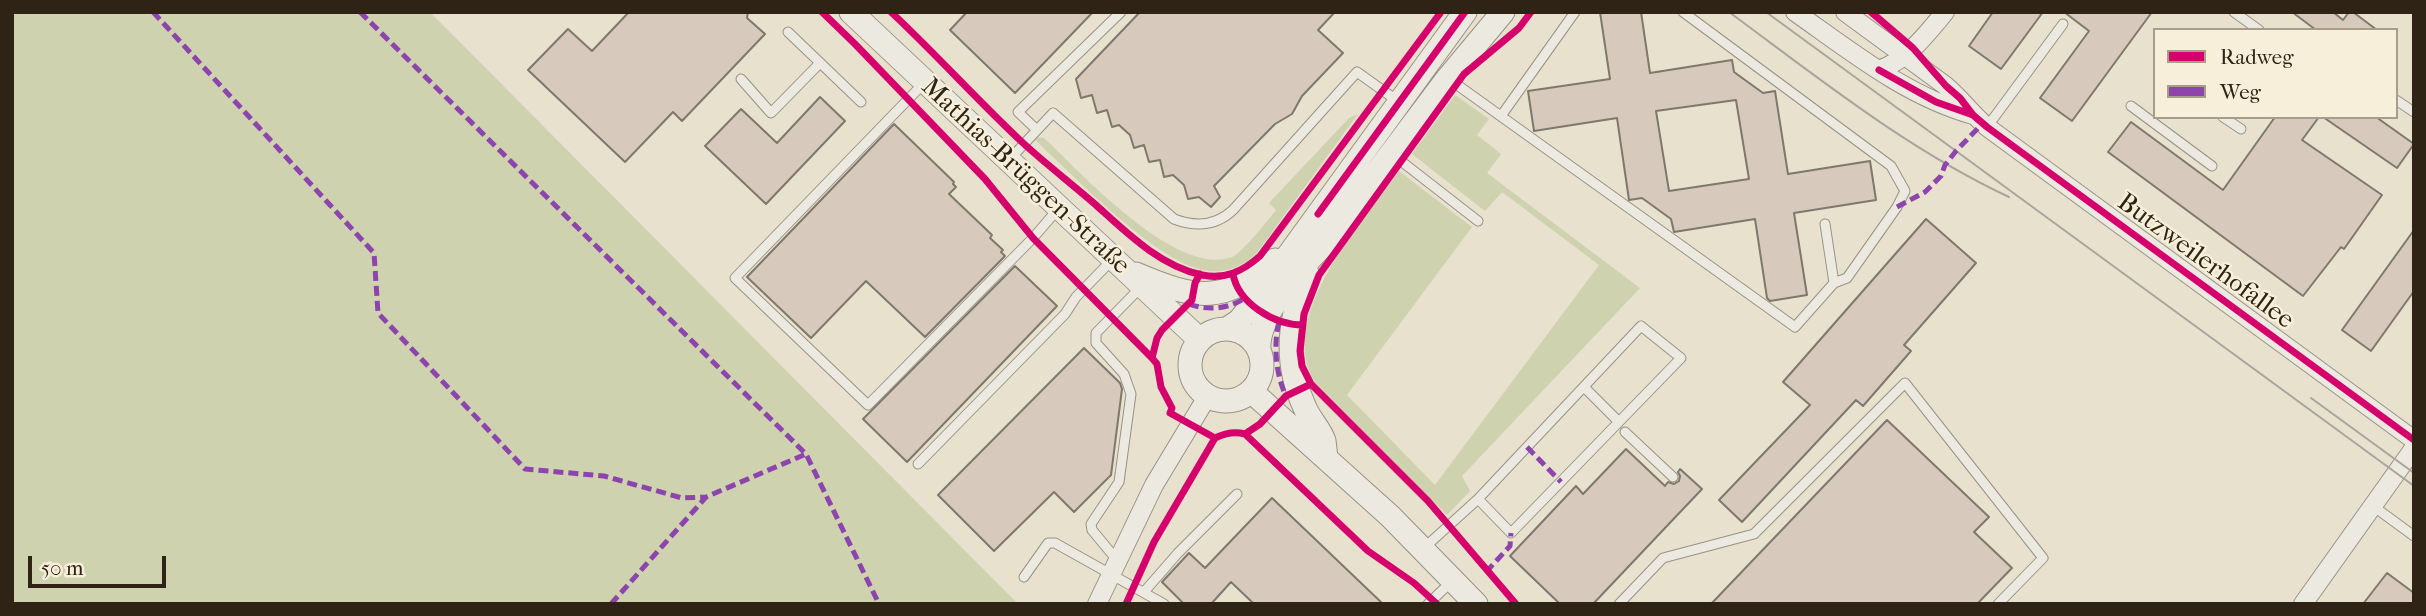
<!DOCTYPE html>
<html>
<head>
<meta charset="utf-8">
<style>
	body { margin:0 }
	#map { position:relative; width:2426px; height:616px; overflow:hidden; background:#e8e1ce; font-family:"IM FELL French Canon",serif }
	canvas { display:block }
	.frame { position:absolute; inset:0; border:14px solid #2f2315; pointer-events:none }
	.legend { position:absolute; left:2153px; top:28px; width:245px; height:91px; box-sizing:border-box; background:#f7efd9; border:2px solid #a79d8b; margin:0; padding:9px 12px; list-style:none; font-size:21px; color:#2f2315 }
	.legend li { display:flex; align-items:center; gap:14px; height:35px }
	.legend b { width:35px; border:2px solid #a79d8b }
	.scale { position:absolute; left:28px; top:556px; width:138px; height:32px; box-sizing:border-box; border:4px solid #2f2315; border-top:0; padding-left:9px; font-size:21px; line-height:24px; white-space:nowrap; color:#2f2315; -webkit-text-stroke:5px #f7efd9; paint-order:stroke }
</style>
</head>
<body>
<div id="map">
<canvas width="2426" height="616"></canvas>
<div class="frame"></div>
<ul class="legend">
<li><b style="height:9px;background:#d6006c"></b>Radweg</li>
<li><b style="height:9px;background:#8e44ad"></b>Weg</li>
</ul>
<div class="scale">50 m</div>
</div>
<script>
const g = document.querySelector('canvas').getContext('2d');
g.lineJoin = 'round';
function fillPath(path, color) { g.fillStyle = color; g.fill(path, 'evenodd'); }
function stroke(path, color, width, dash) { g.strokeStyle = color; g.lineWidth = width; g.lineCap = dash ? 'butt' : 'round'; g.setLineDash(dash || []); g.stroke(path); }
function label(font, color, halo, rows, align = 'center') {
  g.font = font + ' "IM FELL French Canon",serif'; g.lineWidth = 5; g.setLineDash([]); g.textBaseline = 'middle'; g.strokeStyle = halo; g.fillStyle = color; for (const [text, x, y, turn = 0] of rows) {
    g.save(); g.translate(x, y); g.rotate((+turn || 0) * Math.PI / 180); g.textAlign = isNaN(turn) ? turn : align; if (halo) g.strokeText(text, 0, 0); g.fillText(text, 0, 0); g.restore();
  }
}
const green = new Path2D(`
	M12,12H430L1018,604H12Z
	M1455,95L1489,119L1477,135L1501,154L1487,173L1640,288L1462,476L1470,491L1447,515L1315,382C1275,317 1363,221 1399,171L1472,227L1347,395L1435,485L1599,265L1502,192L1485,211L1412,154Z
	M1358,114L1256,254C1239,269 1219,276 1196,268C1147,253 1072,174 1032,137L1044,138C1081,173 1177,278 1232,257C1242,253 1268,220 1276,210L1269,203L1349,118Z`);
const building = new Path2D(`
	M629,12H748L747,18L765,34L682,121L673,112L625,162L528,70L568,29L592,51Z
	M967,12H1093L1015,93L950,30Z
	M1140,12H1335L1318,30L1343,53L1302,96L1292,114L1275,124L1214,186L1220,197L1211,207L1199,197L1188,199L1184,185L1173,175L1164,177L1160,160L1149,162L1144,145L1134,148L1130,135L1119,125L1112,127L1107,110L1097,113L1092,95L1081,98L1076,79Z
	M1600,12H1641L1650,73L1732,60L1734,72L1763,93L1775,91L1788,174L1870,161L1876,200L1794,213L1807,295L1770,301L1767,298L1755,219L1674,232L1671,219L1642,198L1629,200L1617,118L1534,131L1528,91L1610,79ZM1736,100L1749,179L1669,191L1656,111Z
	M1993,12H2043L2001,69L1969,46Z
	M2064,12H2152L2072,121L2040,98L2089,31Z
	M2292,12H2333L2343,20L2349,12H2353L2377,30H2316Z
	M820,97L845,121L766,204L705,146L741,109L777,143Z
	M2275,117H2319L2302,140L2382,195L2344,249L2341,247L2303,296L2108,152L2131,122L2223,190Z
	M2323,117H2376L2414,144L2397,168Z
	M894,124L954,182L953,184L956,187L949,194L992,235L990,238L1003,250L1001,252L1005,256L925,337L866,281L811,338L747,277Z
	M1926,219L1976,263L1904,345L1911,351L1863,406L1856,400L1742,522L1719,500L1810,405L1783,382Z
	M2414,230V291L2371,351L2342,330Z
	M1015,266L1057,306L907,462L863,419Z
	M1084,348L1120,383L1122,389L1111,475L1074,512L1054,492L994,551L938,495Z
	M1887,420L1989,517L1974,532L2012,568L1977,604H1711Z
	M1626,449L1665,486L1668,482L1674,484L1679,481L1680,476L1678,472L1680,469L1702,489L1593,604H1560L1510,556L1576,486L1583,494Z
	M1272,498L1383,604H1254L1231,582L1211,604H1184L1162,582L1189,553L1205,568Z
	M2387,573L2414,593V604H2363Z`);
const service = new Path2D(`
	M1683,12L1891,166L1905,191L1897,207L1847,278L1834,283
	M2234,12L2259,30
	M788,32L861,102
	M741,79L771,113L820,63
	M1449,79L1795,327L1834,283L1825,224
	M924,83L735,278L868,405L1033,238L1058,209
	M2396,100L2414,112
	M2131,106L2212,166
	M1501,116L1575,12
	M2223,117L2241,129
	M1987,127L2063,24
	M1037,130L1018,112L1121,12
	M1392,154L1478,221
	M1009,160L1053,113L1174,219C1195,227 1216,226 1233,210L1357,72L1399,102
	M1584,387L1619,422
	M1625,432L1673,477
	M918,464L1065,314L1076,297L1112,260
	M2373,506L2414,536
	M1424,548L1478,499L1641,326L1681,358L1511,533L1478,499
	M1117,560L1092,530L1091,524L1119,482L1131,394L1124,374L1096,343V333L1142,286
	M1024,577L1048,543H1055L1164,604
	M1144,592L1178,553L1237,494
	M1428,604L1451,582
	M1619,604L1663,558L1754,534L1905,383L2043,558L1998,604`);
const minor = new Path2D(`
	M1795,12C1852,52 1906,96 1973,115
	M1845,12L1946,86C1961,99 1972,114 1987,127L2414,440
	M1879,70C1907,60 1926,35 1945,12
	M1097,604L1154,485L1207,397
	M2303,604L2414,448`);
const tertiary = new Path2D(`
	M851,12L1200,340
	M1136,274C1197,300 1223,304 1275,260
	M1308,275C1288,319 1284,363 1305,408C1310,420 1320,429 1324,441C1325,447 1325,452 1326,457
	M1190 365a36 36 0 1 1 72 0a36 36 0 1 1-72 0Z
	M1227,329L1239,321L1253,304L1465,12
	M1259,351C1256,316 1298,271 1321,247L1448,78L1503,12
	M1251,391L1390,516L1476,604`);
const tram = new Path2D(`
	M1729,12C1820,79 1907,149 2009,197
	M1766,12L2414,486
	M2311,398L2414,473`);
const quiet = new Path2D(`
	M153,12L374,253L378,313L525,469L604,476L682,498L706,497
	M360,12L806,454L879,604
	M1897,207L1925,192L1941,176L1945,165L1956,151L1983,123
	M1189,304C1207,311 1229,309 1245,298
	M1279,322C1273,345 1276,375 1286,396
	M1527,447L1561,482
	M1486,572L1510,546L1511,533
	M611,604L706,497L806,454`);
const cycleway = new Path2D(`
	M822,12L855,44L985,179L1033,238L1152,358
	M891,12C936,54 978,101 1023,143C1047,165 1072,184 1096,205C1127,233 1160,266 1202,275C1225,280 1243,271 1260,256L1441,12
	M1871,12L1913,48L1946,86L1960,98L1973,115L1987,127L2414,440
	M1879,70L1936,102L1973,115
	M1318,214L1465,12
	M1200,274L1195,283L1192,300L1162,330L1157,338L1152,358L1157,364L1161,387L1172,408L1170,413L1215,438C1225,433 1234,431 1245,434L1260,424L1286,396L1311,384
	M1233,274C1238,303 1274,325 1303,325
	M1245,434L1368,551L1414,583L1437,604
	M1126,604L1154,542L1215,438
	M1516,604L1428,501L1311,384L1302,366L1300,351L1304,314L1319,275L1464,74L1519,28L1531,12`);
const streetNames = [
	["Mathias-Brüggen-Straße",1025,177,43],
	["Butzweilerhofallee",2205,262,36]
];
fillPath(green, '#ced2af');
fillPath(building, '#d8c9bd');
stroke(building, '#7e786d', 2);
stroke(service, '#989286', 11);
stroke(minor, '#989286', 20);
stroke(tertiary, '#989286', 25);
stroke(service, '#ece9e0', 9);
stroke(minor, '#ece9e0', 18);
stroke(tertiary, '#ece9e0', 23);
stroke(tram, '#a9a59d', 2);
stroke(quiet, '#8e44ad', 5, [10, 5]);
stroke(cycleway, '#d6006c', 7);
label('26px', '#2f2315', '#f7efd9', streetNames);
</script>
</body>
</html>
